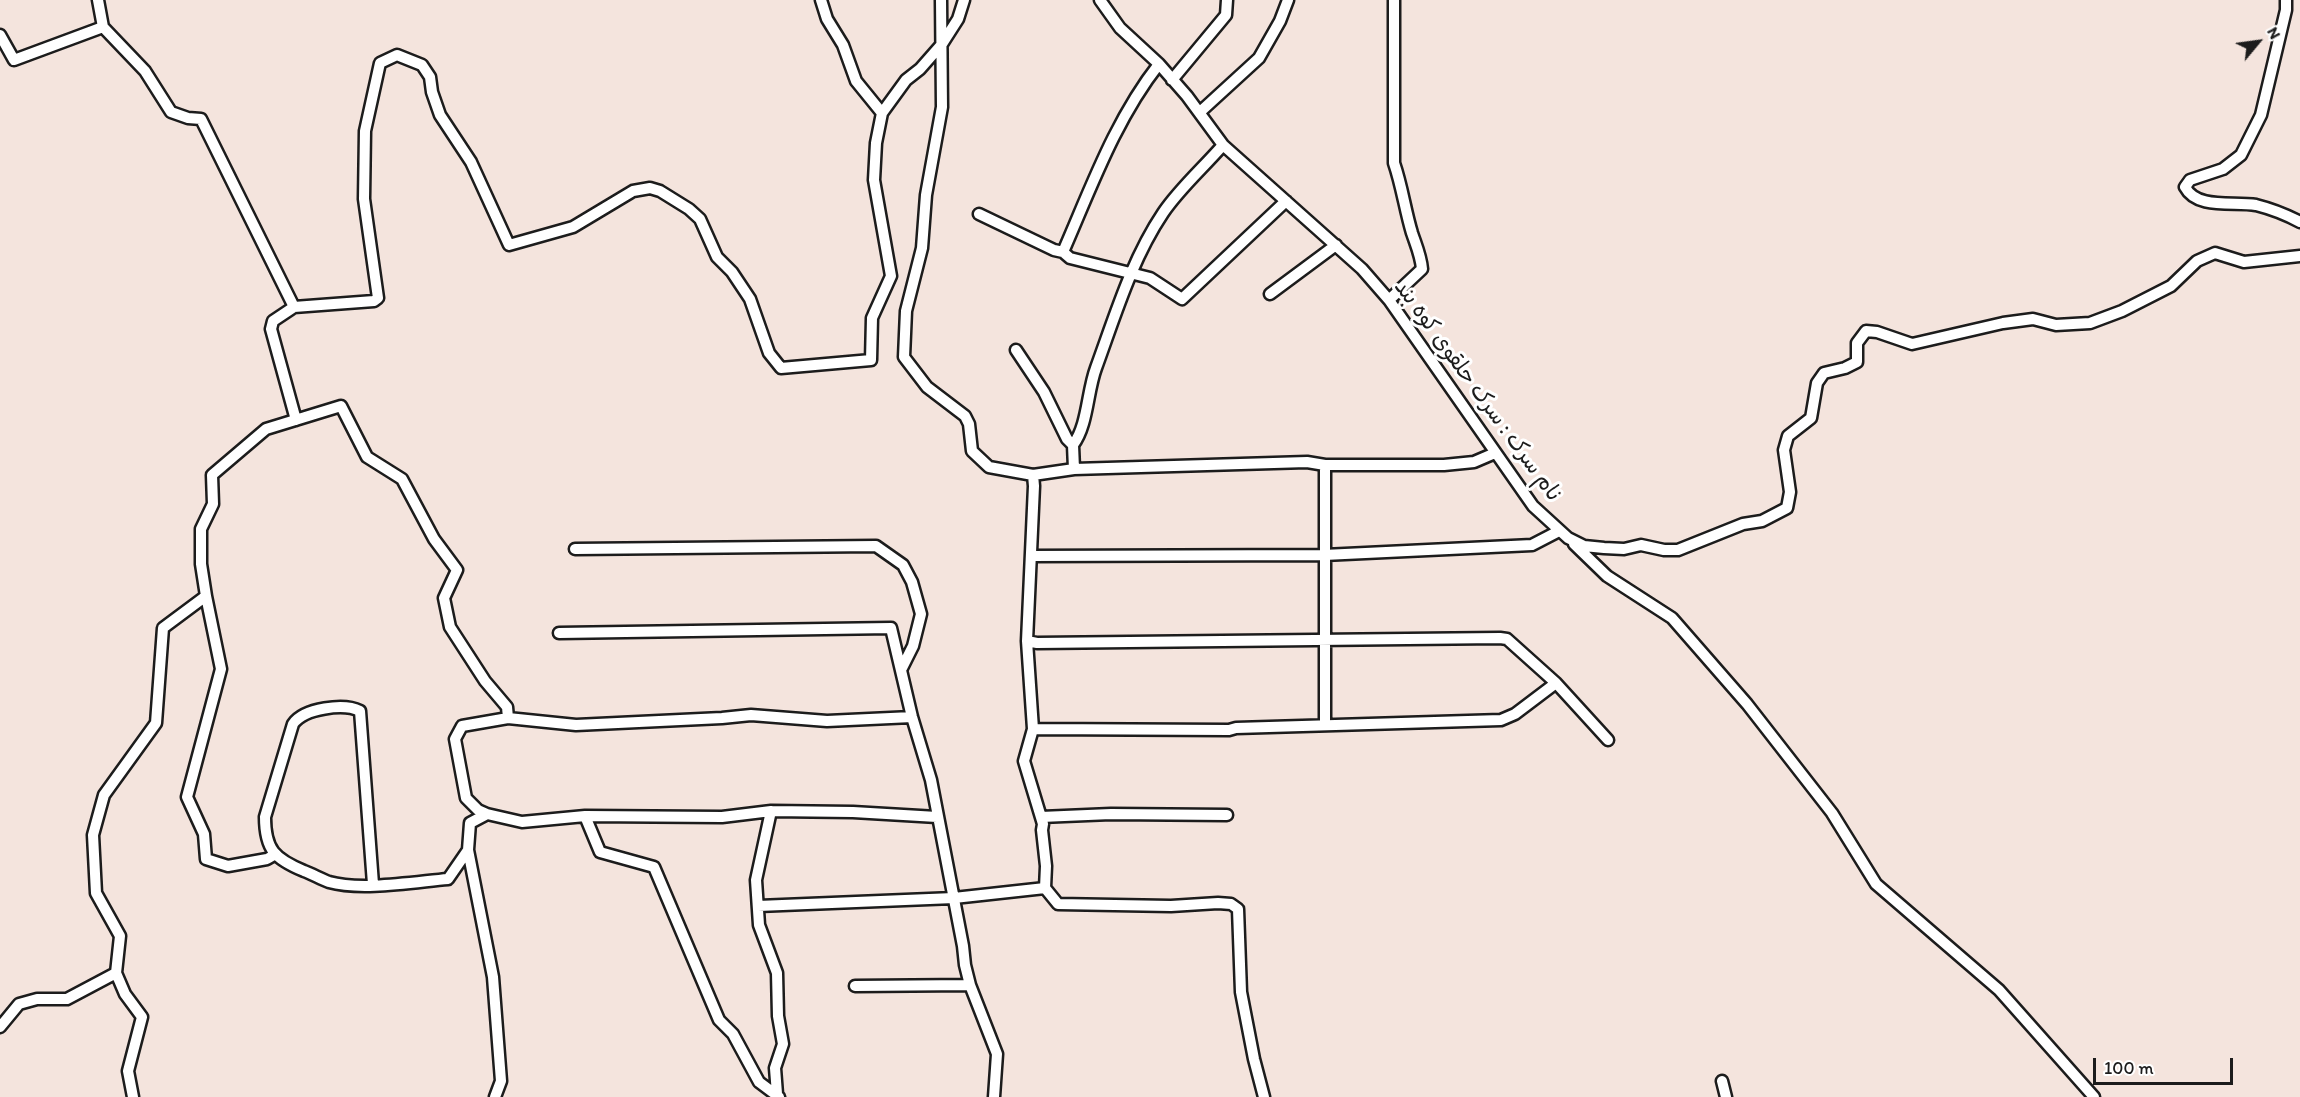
<!DOCTYPE html>
<html>
<head>
<meta charset="utf-8">
<style>
	body { margin:0 }
	#map { position:relative; width:2300px; height:1097px; overflow:hidden; background:#f4e4dd; font-family:Itim,sans-serif }
	canvas { display:block }
	.north { position:absolute; left:2228px; top:12px; width:60px; height:60px; -webkit-text-stroke:4px #fff; paint-order:stroke; rotate:61deg; font-size:16px; font-weight:700; line-height:24px; text-align:center; color:#1c1c1c }
	.north::after { content:''; display:block; margin:auto; width:21px; height:27px; background:#1c1c1c; clip-path:polygon(50% 0,100% 100%,50% 72%,0 100%) }
	.scale { position:absolute; left:2093px; top:1058px; width:140px; height:27px; box-sizing:border-box; border:3px solid #1c1c1c; border-top:0; padding-left:8px; font-size:18px; line-height:21px; white-space:nowrap; color:#1c1c1c; -webkit-text-stroke:4px #fff; paint-order:stroke }
</style>
</head>
<body>
<div id="map">
<canvas width="2300" height="1097"></canvas>
<div class="north">N</div>
<div class="scale">100 m</div>
</div>
<script>
const g = document.querySelector('canvas').getContext('2d');
g.lineJoin = 'round';
function stroke(path, color, width, dash) { g.strokeStyle = color; g.lineWidth = width; g.lineCap = dash ? 'butt' : 'round'; g.setLineDash(dash || []); g.stroke(path); }
function label(font, color, halo, rows, align = 'center') {
  g.font = font + ' Itim,"Playpen Sans Arabic",sans-serif'; g.lineWidth = 6; g.setLineDash([]); g.textBaseline = 'middle'; g.strokeStyle = halo; g.fillStyle = color; for (const [text, x, y, turn = 0] of rows) {
    g.save(); g.translate(x, y); g.rotate((+turn || 0) * Math.PI / 180); g.textAlign = isNaN(turn) ? turn : align; if (halo) g.strokeText(text, 0, 0); g.fillText(text, 0, 0); g.restore();
  }
}
const minor = new Path2D(`
	M821,0L827,19L843,45L856,81L882,113
	M941,0L942,107L926,195L922,248L906,311L904,357L927,387L965,416L969,424L972,451L989,467L1033,475L1074,469L1307,462L1325,465H1444L1474,462L1495,453
	M1100,0L1120,28L1159,64L1187,96L1223,145L1362,269L1389,300L1533,506L1568,538L1584,546L1604,548L1624,549L1641,545L1664,550H1678L1743,524L1762,521L1787,508L1790,492L1784,450L1788,436L1811,418L1817,383L1824,373L1845,368L1857,362V343L1866,331L1877,332L1912,344L2003,323L2033,319L2056,325L2090,323L2122,311L2171,286L2197,261L2215,253L2244,262L2300,256
	M2286,0V10L2261,115L2241,155L2223,169L2190,180L2185,187C2197,210 2234,201 2256,205C2272,209 2285,214 2300,222
	M103,27L145,71L171,112L188,118L201,119L294,307
	M0,35L14,60L103,27L98,0
	M1172,80L1226,15L1227,0
	M1200,112L1259,58L1280,21L1288,0
	M979,214L1054,250L1063,252L1070,258L1150,278L1182,299L1286,201
	M1063,252C1091,188 1115,120 1159,64
	M1270,294L1336,245
	M1389,300L1422,269C1421,256 1416,245 1412,233C1405,210 1402,186 1394,163V0
	M1016,350L1044,392L1067,439L1073,445L1074,469
	M296,420L271,329L273,321L294,307L374,301L378,298L364,199L365,131L380,63L397,55L422,65L430,77L432,92L440,115L471,162L509,245L573,227L633,191L650,188L660,191L689,209L700,219L717,257L732,272L750,299L769,353L781,368L871,360L872,318L891,276L874,180L876,143L882,113L906,80L920,69L942,44L958,19L964,0
	M1073,445C1088,425 1087,392 1096,368C1115,316 1132,259 1163,213C1179,189 1204,167 1223,145
	M1033,475L1034,486L1027,641L1033,729L1024,761L1043,824L1042,830L1046,866L1045,888L1058,904L1171,906L1218,903L1231,904L1238,909L1241,992L1254,1059L1264,1097
	M1574,544L1607,576L1672,618L1747,704L1832,813L1876,884L1999,990L2094,1097
	M575,549L876,546L903,565L912,582L921,614L913,646L902,668
	M1031,556L1324,555L1532,545L1559,531
	M206,596L221,669L187,797L204,834L206,859L228,866L267,859L274,855
	M559,633L891,628L912,717L931,780L963,946L965,965L970,985L997,1054L994,1097
	M1027,641L1037,643L1500,638L1507,639L1556,683L1608,740
	M912,717L827,721L751,715L722,718L576,725L508,718L462,726L455,739L466,798L478,810L487,814L522,822L585,816L722,817L771,811L853,812L937,817
	M1325,724V465
	M1033,729L1229,730L1236,728L1501,720L1515,714L1556,683
	M771,811L756,880L759,925L777,973L778,1016L783,1044L775,1068L777,1094
	M487,814L470,823L468,850L493,977L501,1081L495,1097
	M585,816L600,852L654,867L719,1020L733,1034L759,1082L779,1097
	M1041,817L1111,814L1227,815
	M373,884L360,711C344,703 304,708 293,724L265,817C265,850 275,859 304,871C312,874 321,879 329,882C361,891 414,882 448,879L468,850
	M758,906L954,898L1045,888
	M855,986L970,985
	M0,1027L19,1004L37,999H67L116,973
	M1722,1081L1726,1097
	M133,1097L128,1071L142,1017L125,994L116,973L120,936L96,893L93,835L104,795L156,723L163,628L206,596L201,564V529L213,504L212,475L266,429L341,406L367,457L402,479L434,539L457,570L444,598L450,627L485,681L507,707L508,718`);
const streetNames = [
	["نام سرک : سرک حلقوی کوه بند",1477,391,54]
];
stroke(minor, '#1c1c1c', 15);
stroke(minor, '#fff', 10);
label('22px', '#1c1c1c', '#fff', streetNames);
</script>
</body>
</html>
